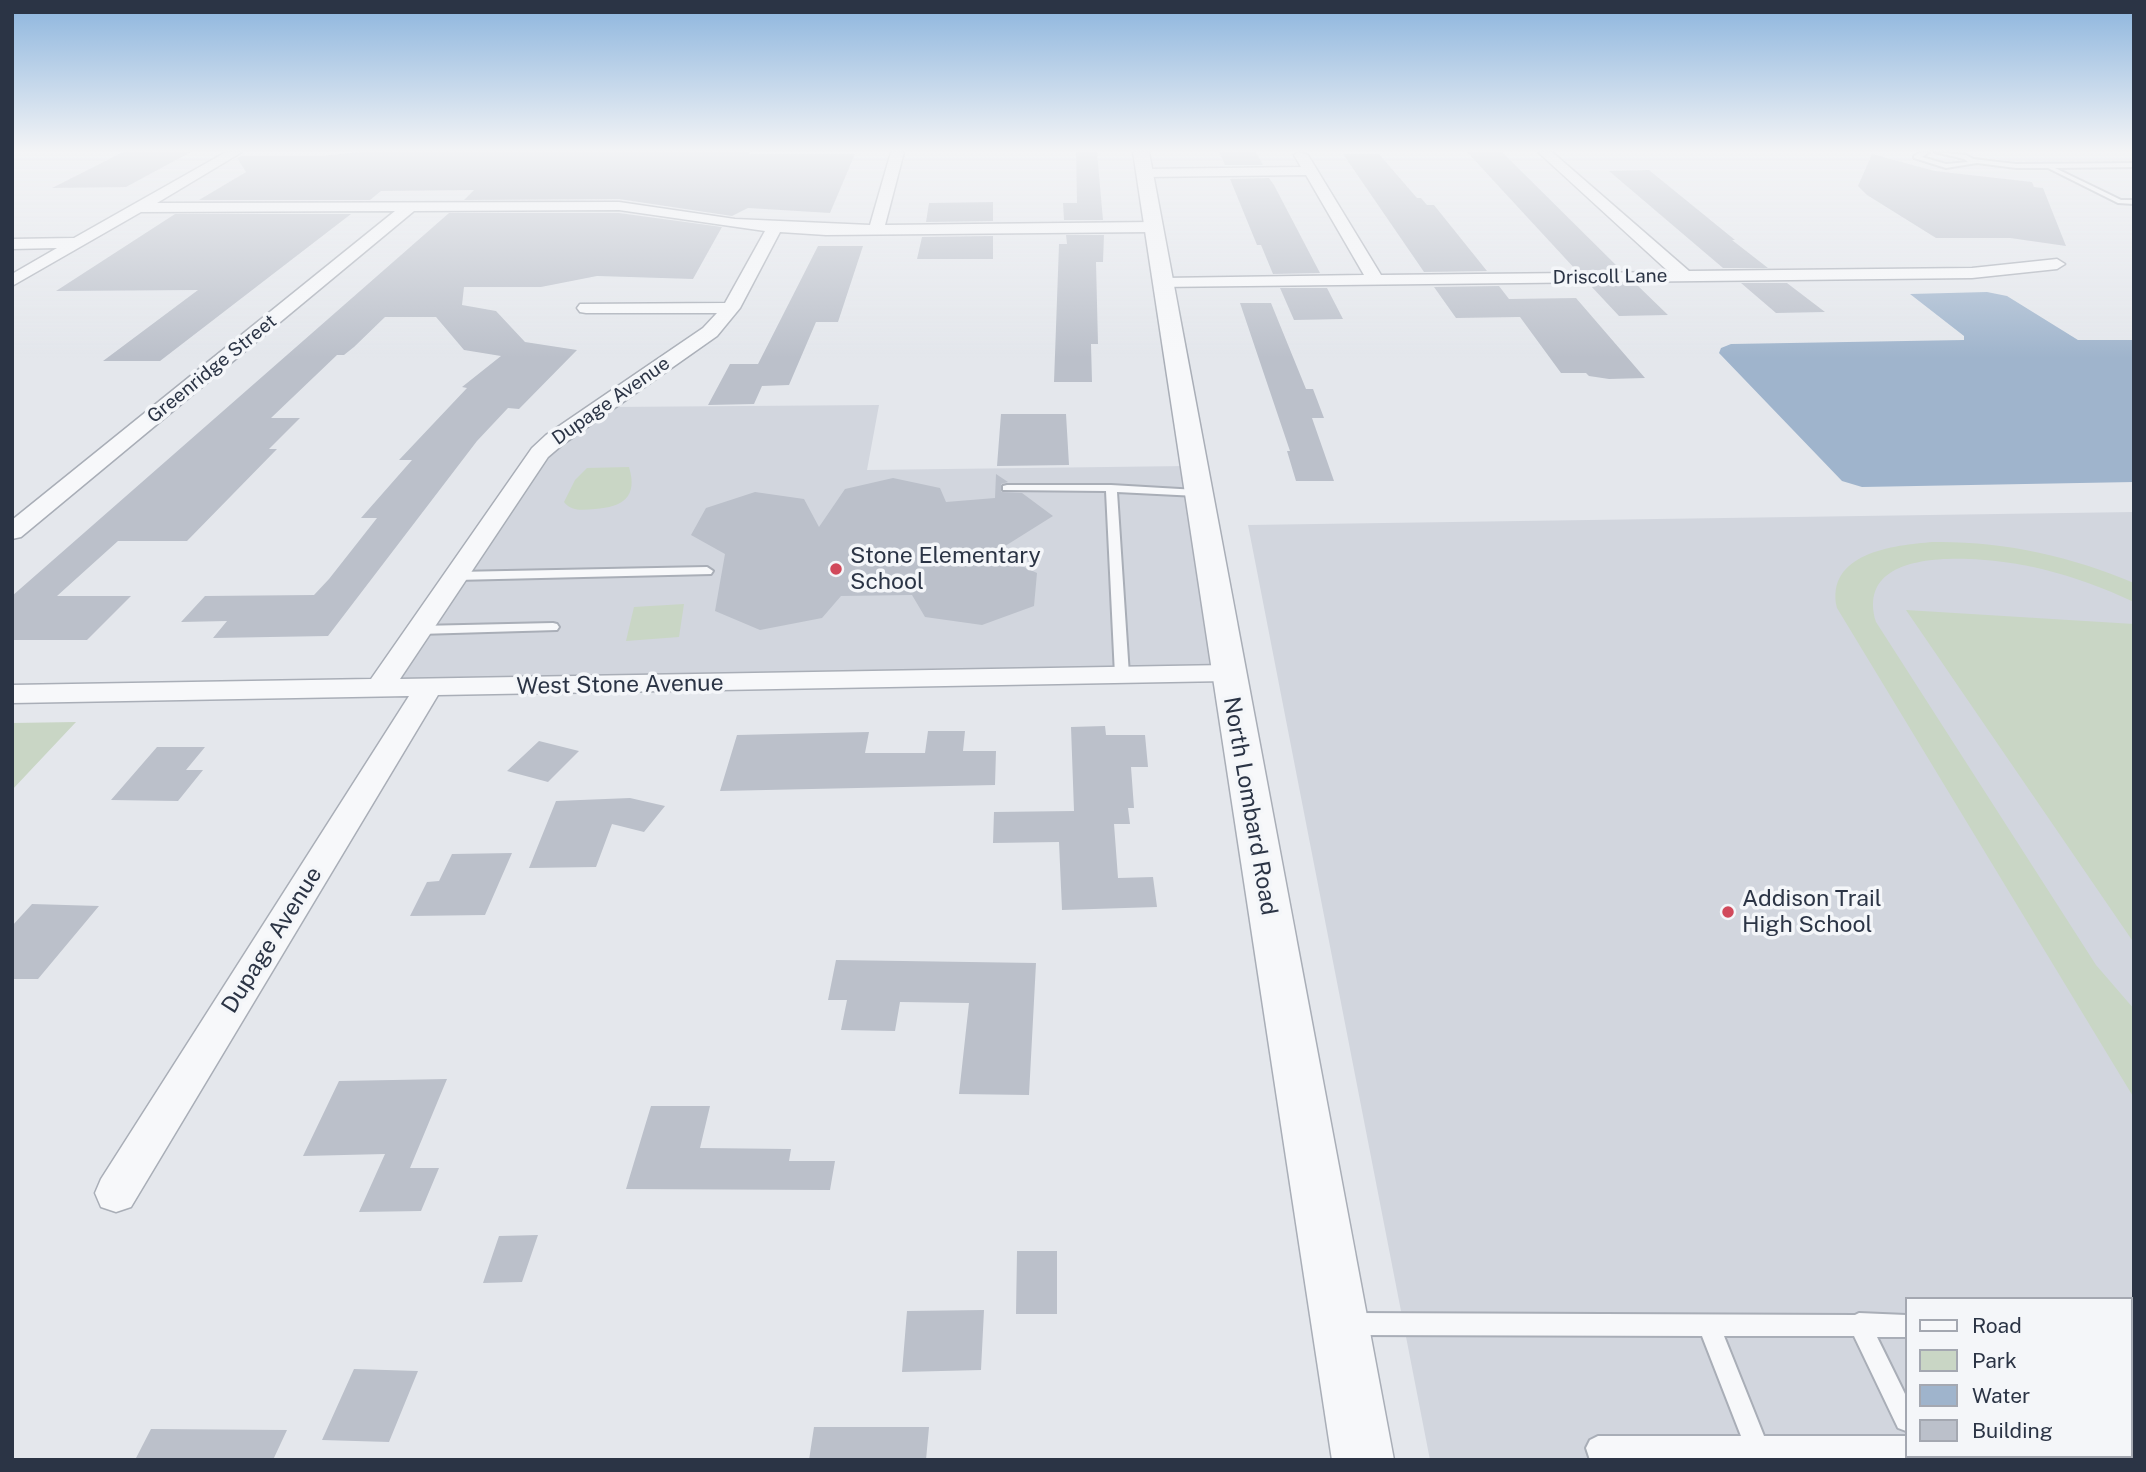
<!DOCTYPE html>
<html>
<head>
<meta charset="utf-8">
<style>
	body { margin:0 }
	#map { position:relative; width:2146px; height:1472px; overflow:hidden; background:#e4e7ec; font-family:"Public Sans",sans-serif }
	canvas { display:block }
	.frame { position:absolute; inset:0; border:14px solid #2b3445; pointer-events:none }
	.legend { position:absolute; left:1905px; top:1297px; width:228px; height:161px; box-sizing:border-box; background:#f4f6f9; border:2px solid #a4a8b1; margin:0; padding:9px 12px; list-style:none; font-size:21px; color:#2b3445 }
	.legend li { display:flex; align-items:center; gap:14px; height:35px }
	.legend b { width:35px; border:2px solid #a4a8b1 }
</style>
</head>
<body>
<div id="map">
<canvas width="2146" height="1472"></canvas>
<div class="frame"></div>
<ul class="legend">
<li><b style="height:9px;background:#f7f8fa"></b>Road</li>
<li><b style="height:19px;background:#c9d6c5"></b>Park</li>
<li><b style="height:19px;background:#9fb4cc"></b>Water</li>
<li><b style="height:19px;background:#bbc0ca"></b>Building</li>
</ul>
</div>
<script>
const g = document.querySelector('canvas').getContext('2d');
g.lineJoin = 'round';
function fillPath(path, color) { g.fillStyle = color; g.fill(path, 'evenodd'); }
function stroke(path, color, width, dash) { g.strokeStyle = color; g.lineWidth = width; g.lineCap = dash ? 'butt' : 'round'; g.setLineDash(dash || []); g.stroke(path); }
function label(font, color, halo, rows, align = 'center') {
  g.font = font + ' "Public Sans",sans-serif'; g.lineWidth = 7; g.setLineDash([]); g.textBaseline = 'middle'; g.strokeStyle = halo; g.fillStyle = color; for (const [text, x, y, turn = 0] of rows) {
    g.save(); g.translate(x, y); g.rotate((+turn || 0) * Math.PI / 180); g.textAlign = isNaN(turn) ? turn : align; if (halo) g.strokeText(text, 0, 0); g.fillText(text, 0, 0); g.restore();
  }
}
const built = new Path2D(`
	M879,405L867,470L1187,466L1219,668L389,686L549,451L610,407Z
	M2134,512V1460H1430L1248,525ZM1906,1299H2130V1456H1906Z`);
const green = new Path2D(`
	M629,467C638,497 623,507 595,509C583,510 572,512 564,502L575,480L587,468Z
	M1933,542C2003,541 2070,556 2134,583V602C2104,588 2074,577 2042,569C1998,558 1851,538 1876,622L2096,965L2134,1009V1098L1837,608C1825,553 1894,545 1933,542Z
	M684,604L679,637L626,641L634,607Z
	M1906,610L2134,624V943Z
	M76,722L12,790V723Z`);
const water = new Path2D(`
	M1987,292L2007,296L2078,340H2134V482L1862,487L1842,481L1719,353L1721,348L1731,344L1964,340V336L1910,294Z`);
const building = new Path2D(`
	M123,152H191L126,187L52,188Z
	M361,152H750L749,154H855L830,213L748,208L732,216L619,199L464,200L474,190L381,191L370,200H199L246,172L237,158L241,156H322Z
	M1076,152H1097L1103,220H1064L1063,203H1077Z
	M1219,152H1256L1263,165H1225Z
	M1467,152H1502L1621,270H1576Z
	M1343,154H1379L1417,198H1421L1427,205H1434L1487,271L1424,272Z
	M1872,154L1935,171L2032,182L2034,187L2043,188L2066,246L2010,238H1936L1867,195L1858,186Z
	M1649,170L1735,240H1732L1768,268H1723L1609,171Z
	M1269,178L1274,185L1320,273L1273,274L1261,245H1257L1230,179Z
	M993,202V221L926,222L929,203Z
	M449,213H619L722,227L693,279L597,276L541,287H464L462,305L496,311L525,342L577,350L519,409L508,408L477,441L328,636L213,638L227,621L181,622L205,596L314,595L329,579L377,518H361L412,460H399L467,388L462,387L501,356L464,350L436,317H385L354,347L344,355H337L271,418H300L269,449H277L187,541H118L57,596H131L87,640H12V596Z
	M175,214H351L160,361H103L198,290L56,291Z
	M1066,235H1104L1103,262H1096L1098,344H1091L1092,382H1054L1059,244H1067Z
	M993,236V259H917L922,237Z
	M818,246H863L838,322H816L789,385L762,386L754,404L708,405L730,364H758Z
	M1741,283H1787L1825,312L1776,313Z
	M1636,284L1668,315L1619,316L1590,285Z
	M1499,286L1509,299L1576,298L1645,378L1609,379L1589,376L1586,373H1561L1520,317L1456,318L1434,287Z
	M1280,288H1327L1343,319L1294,320Z
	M1240,303H1271L1306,389H1313L1324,418H1312L1334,481H1296L1287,451H1290Z
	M1001,414H1066L1069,465L997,466Z
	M996,474L1008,482L1001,484V492L1022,493L1053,516L994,553L1037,573L1034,606L982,625L925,617L912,595L841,596L822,618L760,630L715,611L725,554L691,535L706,508L755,492L804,499L819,527L845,489L893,478L940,488L946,502L995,498Z
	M1105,726L1106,735H1145L1148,767H1131L1134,808H1128L1130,824H1114L1118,878L1153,877L1157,907L1062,910L1059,842L993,843L994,812L1074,811L1071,727Z
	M928,731H965L963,751H996L995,785L720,791L737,735L869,732L865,753H925Z
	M539,741L579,751L548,782L507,771Z
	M157,747H205L186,770H203L178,801L111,800Z
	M630,798L665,806L644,832L612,824L596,867L529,868L556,801Z
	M512,853L485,915L410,916L427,882L439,881L452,854Z
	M32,904L99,906L38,979H12V926Z
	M836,960L1036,963L1029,1095L959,1094L969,1003L900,1002L895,1031L841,1030L847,1000H828Z
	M447,1079L410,1168H439L421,1211L359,1212L385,1154L303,1156L339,1081Z
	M651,1106H710L700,1148L791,1149L789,1161H835L830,1190L626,1189Z
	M538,1235L522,1282L483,1283L499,1236Z
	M1017,1251H1057V1314H1016Z
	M984,1310L981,1370L902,1372L907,1311Z
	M354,1369L418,1371L389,1442L322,1440Z
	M814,1427H929L926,1460H809Z
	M151,1429L287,1430L273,1460H135Z`);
const service = new Path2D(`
	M1922,152H1929L1922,157L1946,164L1968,162L1964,159L1935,152L1966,155L1973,159L2016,164L2134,163V167L2055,168L2121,200H2134V204L2118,203L2048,168H2016L1977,163L1946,168L1914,158V156Z
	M1007,485H1111L1197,490L1202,493L1197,496L1117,492L1129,675L1127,678H1117L1115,675L1106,491L1003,490V486Z
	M707,567L713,571L711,574L456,580L450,576L456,572Z
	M553,623L557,624L559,627L557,630L419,634L413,630L419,626Z
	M1351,1313L1855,1315L1859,1313L1906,1315V1337H1877L1906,1396V1431L1898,1428L1854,1336H1724L1764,1436H1906V1456H1936L1938,1460H1914L1913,1457L1906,1460H1590L1586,1448L1590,1440L1598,1436H1741L1702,1336L1351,1335L1343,1331L1340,1324L1343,1317Z
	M2068,1456H2092L2094,1460H2070Z`);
const minor = new Path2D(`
	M226,152H242L157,203L619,202L735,219L870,225L891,152H904L885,225L1153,222L1161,227L1153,232L826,235L780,232L740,308L717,336L562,445L548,457L400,679L1227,665L1237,667L1241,673L1237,679L1227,681L438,695L131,1207L116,1212L101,1207L95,1193L101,1179L409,696L12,703V685L371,679L532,448L546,435L703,328L717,313H586L580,312L577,308L580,304L725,303L765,231L619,210L414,211L21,537L12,539V520L395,211L141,212L12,286V274L57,248L12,249V239L74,238Z
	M1298,152L1308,155L1381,275L1669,272L1538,152H1552L1689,271L1972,268L2057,259L2065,264L2057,269L1972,278L1157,287L1154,283L1157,279L1163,278L1364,275L1306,175L1144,177L1137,173L1144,169L1301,167L1294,155Z`);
const tertiary = new Path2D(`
	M1133,152H1149L1394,1460H1332Z`);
const markers = [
	[836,569,7,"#d1495b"],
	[1728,912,7,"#d1495b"]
];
const farStreetnames = [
	["Driscoll Lane",1610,277,-1],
	["Greenridge Street",212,369,-39],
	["Dupage Avenue",611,401,-35]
];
const poiNames = [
	["Stone Elementary",850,556],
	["School",850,582],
	["Addison Trail",1742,899],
	["High School",1742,925]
];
const streetNames = [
	["West Stone Avenue",620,685,-1],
	["North Lombard Road",1250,806,80],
	["Dupage Avenue",272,940,-58]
];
fillPath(built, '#d2d6de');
fillPath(green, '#c9d6c5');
fillPath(water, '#9fb4cc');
fillPath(building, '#bbc0ca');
stroke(service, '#a9aeb7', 4);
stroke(minor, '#a9aeb7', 3);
stroke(tertiary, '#a9aeb7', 3);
fillPath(service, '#f7f8fa');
fillPath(minor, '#f7f8fa');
fillPath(tertiary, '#f7f8fa');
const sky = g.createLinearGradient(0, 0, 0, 358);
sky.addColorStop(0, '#8bb4dd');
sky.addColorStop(0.42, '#f3f4f6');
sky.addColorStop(1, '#f3f4f600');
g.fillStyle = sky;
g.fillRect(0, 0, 2146, 358);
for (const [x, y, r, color] of markers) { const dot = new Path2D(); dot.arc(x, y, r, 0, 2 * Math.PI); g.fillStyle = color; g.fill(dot); stroke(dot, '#f4f6f9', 2.5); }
label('19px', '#2b3445', '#f4f6f9', farStreetnames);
label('23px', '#2b3445', '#f4f6f9', poiNames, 'left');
label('23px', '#2b3445', '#f4f6f9', streetNames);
</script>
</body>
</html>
